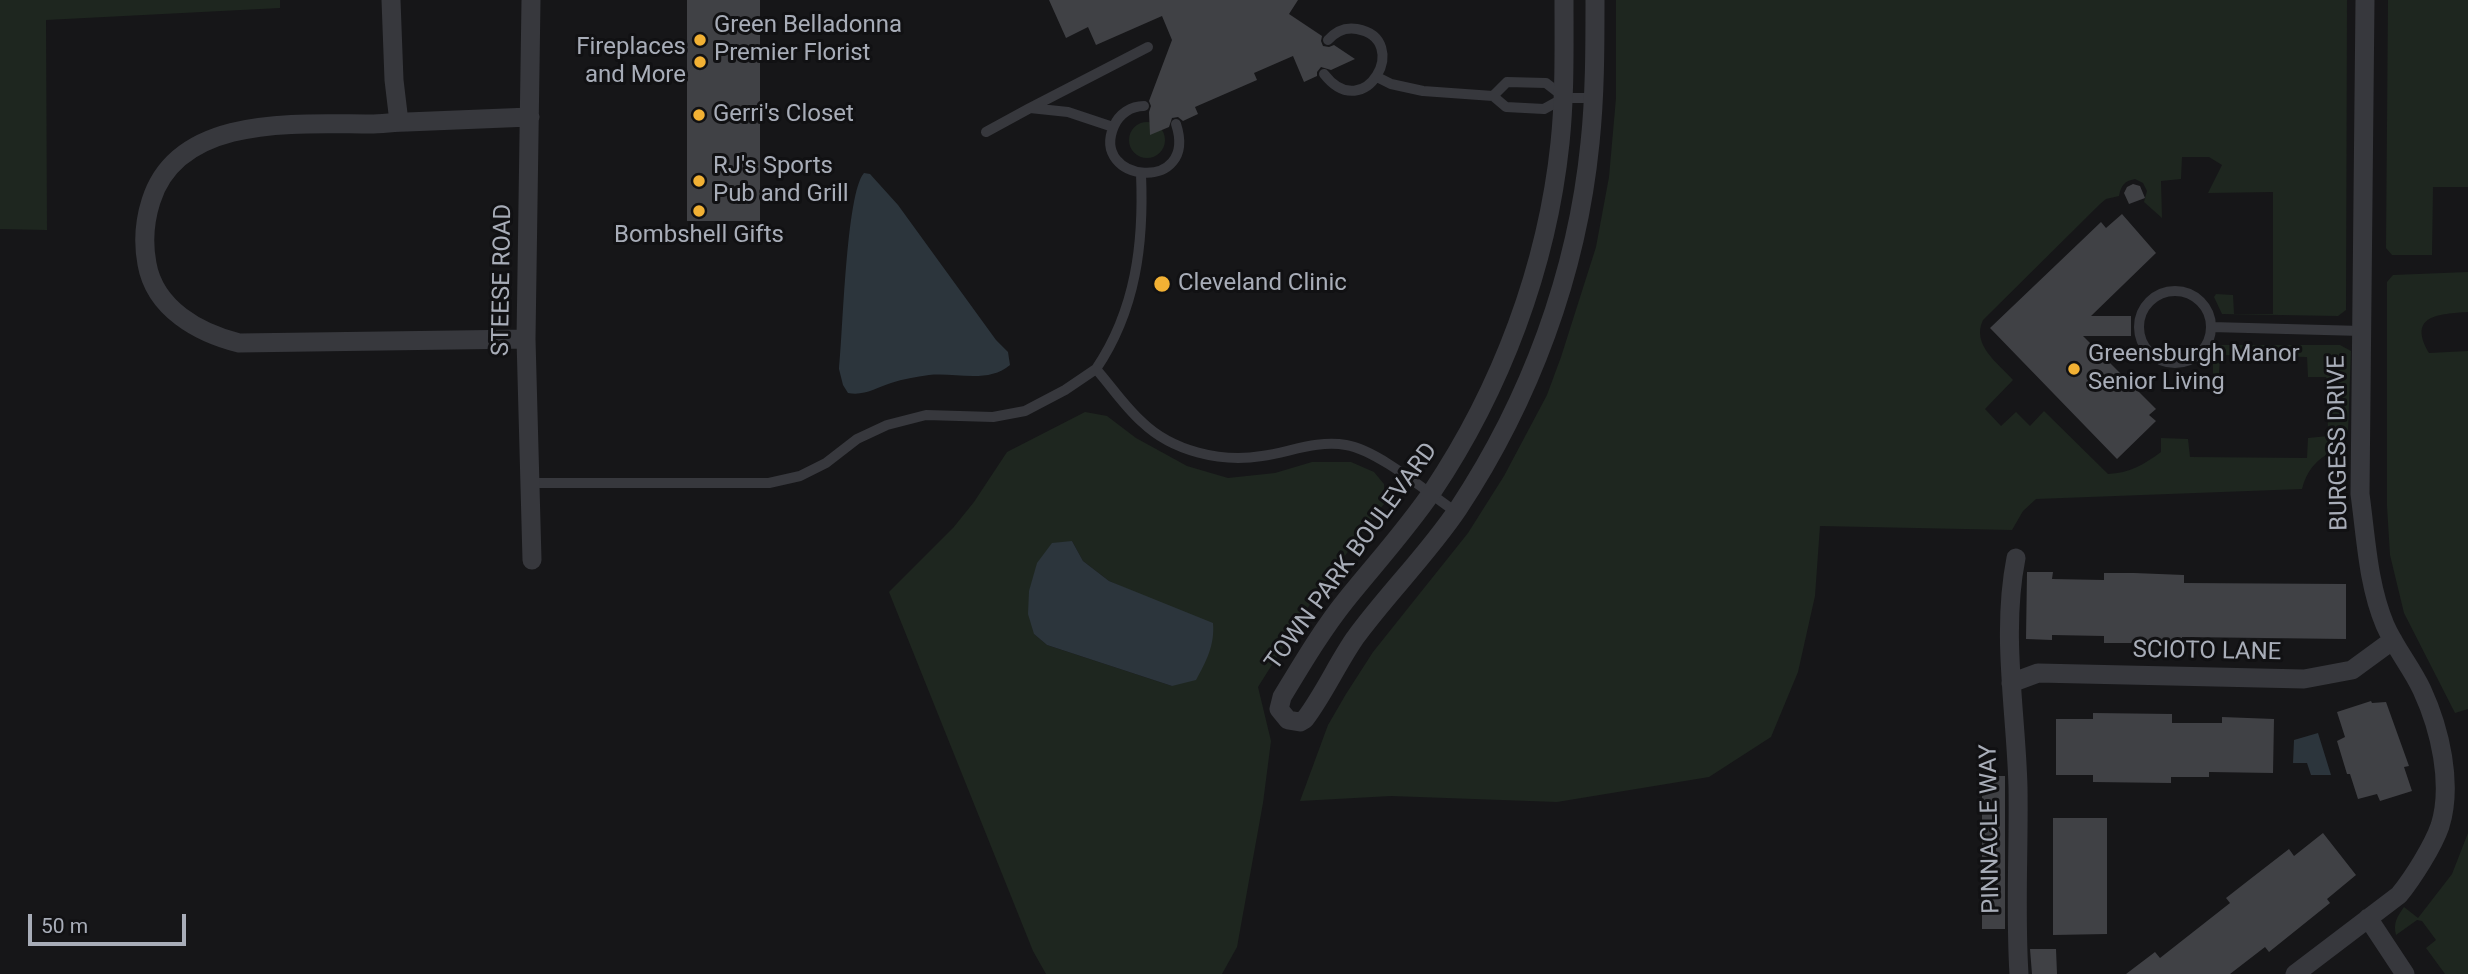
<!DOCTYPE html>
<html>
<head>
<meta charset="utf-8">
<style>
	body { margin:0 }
	#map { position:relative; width:2468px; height:974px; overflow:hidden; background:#161618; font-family:Roboto,sans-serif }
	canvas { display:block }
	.scale { position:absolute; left:28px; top:914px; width:158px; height:32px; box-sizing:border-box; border:4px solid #a8adb8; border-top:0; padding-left:9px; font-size:21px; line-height:24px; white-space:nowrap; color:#a8adb8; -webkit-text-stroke:5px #111113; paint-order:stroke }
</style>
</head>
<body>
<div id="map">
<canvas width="2468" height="974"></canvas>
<div class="scale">50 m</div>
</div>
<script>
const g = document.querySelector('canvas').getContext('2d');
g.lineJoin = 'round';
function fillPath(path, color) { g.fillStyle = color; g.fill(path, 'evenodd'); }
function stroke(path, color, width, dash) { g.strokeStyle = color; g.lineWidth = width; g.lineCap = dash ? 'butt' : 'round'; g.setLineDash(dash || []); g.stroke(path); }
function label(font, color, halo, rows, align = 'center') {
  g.font = font + ' Roboto,sans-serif'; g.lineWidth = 6; g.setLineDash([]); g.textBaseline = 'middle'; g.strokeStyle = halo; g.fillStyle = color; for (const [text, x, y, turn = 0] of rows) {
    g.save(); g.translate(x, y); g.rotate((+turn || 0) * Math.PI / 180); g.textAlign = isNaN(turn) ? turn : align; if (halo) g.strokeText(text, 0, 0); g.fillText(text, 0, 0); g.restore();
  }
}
const green = new Path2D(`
	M0,0H280V8L46,20L47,230L0,229Z
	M1616,0H2347L2346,310L2338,316L2222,314L2214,297L2216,294L2233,295L2234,314H2273V192L2208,193L2222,165L2209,157H2182L2181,179L2161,181L2162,218L2144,202L2147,191L2143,183L2135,179C2124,181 2121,186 2119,196L2106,199L2100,204L1983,320C1971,345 1998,363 2013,380L1985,409L2001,426L2016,412L2030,426L2044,411L2108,474C2130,473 2143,465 2161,452V438L2188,439L2190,457L2307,458L2308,438L2328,436L2327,380L2326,377H2308L2307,357L2220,355L2219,374L2216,376L2213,373V355L2219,345H2340L2351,351L2348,432C2338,457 2312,451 2302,489L2036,499L2023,511L2012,530L1820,526L1815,596L1798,672L1771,737L1709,777L1557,802L1391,796L1300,801L1328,725L1346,694L1373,652L1468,533L1504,476L1547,395L1561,357L1596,247L1609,177L1616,98Z
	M2388,0H2468V187H2433L2432,255H2392L2386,248Z
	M1129 140a18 18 0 1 1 36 0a18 18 0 1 1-36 0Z
	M2468,272V312C2439,314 2407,315 2429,353L2468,351V709L2455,713L2404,613L2390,555L2387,506V282L2393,275Z
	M1085,412L1107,416L1136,438L1187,466L1228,478L1275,473L1312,462H1351L1374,472L1384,484V504L1319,590L1258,687L1271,741L1263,803L1237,947L1222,974H1046L1033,951L889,592L953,528L974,502L1007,452ZM1072,541L1083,561L1109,581L1150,599L1172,686L1047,645L1034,634Z
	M2468,833V974H2445L2426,948L2436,940L2422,921L2417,920L2396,935C2393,923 2397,917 2404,907L2418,918L2452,874Z`);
const water = new Path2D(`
	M864,173L870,174L898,205L996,340L1008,352L1010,365C988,384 955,372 929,375C916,377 903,379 891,383C875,388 865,396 848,393L843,385L839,369C843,334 846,193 864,173Z
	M1072,541L1083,561L1109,581L1213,623C1215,645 1206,662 1196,680L1172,686L1047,645L1034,634L1028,614L1029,591L1037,563L1052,543Z
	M2318,733L2331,775H2311L2307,763H2293L2294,740Z`);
const building = new Path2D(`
	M687,0H760V221H687Z
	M1049,0H1298L1289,14L1322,36L1321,41L1323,46L1329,47L1334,45L1355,59L1331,70L1321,67L1317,72V76L1304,82L1293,56L1254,73L1257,80L1195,107L1198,114L1183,121L1178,117L1172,118L1169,127L1150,135L1149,112L1151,106L1149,101L1172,40L1162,16L1096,45L1088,27L1066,38Z
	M2133,184L2140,186L2145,198L2129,204L2124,193L2127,187Z
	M2122,214L2156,253L2091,316H2131V336H2083L2156,409L2149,415L2156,421L2117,459L1990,328L2101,222L2106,228Z
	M2027,572H2053L2052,579L2104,580V573H2134L2184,575V583L2346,584V639L2182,637V643H2104V636L2052,635V640L2026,639Z
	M2371,701L2372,703L2386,702L2409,766L2404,767L2412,791L2380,801L2377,794L2358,799L2350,774H2347L2337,741L2345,737L2337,712Z
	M2093,713L2172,714V723H2222V717L2274,719L2273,773L2209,772V777H2171V783L2093,782V775H2056V719H2093Z
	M1982,776H2005V929H1982Z
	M2053,818H2107V934L2053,935Z
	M2323,833L2356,875L2327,899L2330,903L2269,952L2265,947L2230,974H2126L2155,952L2160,958L2230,903L2226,898L2249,880L2289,849L2294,856Z
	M2030,949H2056L2057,974H2032Z`);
const lane = new Path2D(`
	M1324,74C1365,127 1413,39 1357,29C1346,27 1336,31 1328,40
	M1377,77L1391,84L1423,91L1493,96L1506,107L1544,109L1564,98H1594
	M1493,96L1507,82L1546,83L1564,97
	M1144,106C1131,106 1119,114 1114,126C1089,183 1199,194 1176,124
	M1030,108L1148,47
	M986,132L1030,108L1068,112L1113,127
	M2139 327a36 36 0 1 1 72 0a36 36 0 1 1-72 0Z
	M2211,327L2362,331
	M1096,369C1136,310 1144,243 1141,174
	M530,483H769L800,476L826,463L857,439L887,425L926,415L993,417L1025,411L1065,390L1096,369C1111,386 1125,407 1142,422C1172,451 1221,463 1262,456C1290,452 1317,440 1346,445C1378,450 1428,493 1456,512`);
const street = new Path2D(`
	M391,0L394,80L399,122
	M531,0L526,339L532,560
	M1564,0C1564,48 1565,95 1560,143C1547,267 1501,389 1432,492C1406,530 1375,564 1346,600C1322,630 1302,664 1282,697L1279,709L1288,720L1300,722L1305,719C1324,694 1337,664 1355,638C1387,594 1427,555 1458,509C1530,400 1577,274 1590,143C1595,96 1595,48 1595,0
	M526,339L239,343C199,333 155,309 147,264C143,243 144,223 151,201C178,114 297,124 370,124C382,124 395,122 407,122C448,120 489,119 530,117
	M2016,558C2001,634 2016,711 2018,787C2019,849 2015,912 2019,974
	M2011,683L2038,673L2304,679L2352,670L2393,640
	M2368,918L2405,974
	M2295,974L2399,895C2413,878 2433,846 2440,826C2453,784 2440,729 2422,690C2412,668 2395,648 2385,625C2368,585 2366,538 2360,494L2365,0`);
const markers = [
	[700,40,7,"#f2b134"],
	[700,62,7,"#f2b134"],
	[699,115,7,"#f2b134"],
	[699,181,7,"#f2b134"],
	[699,211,7,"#f2b134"],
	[1162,284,9,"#f2b134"],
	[2074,369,7,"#f2b134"]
];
const poiNames = [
	["Green Belladonna",714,26],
	["Premier Florist",714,54],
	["Fireplaces",686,48,"right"],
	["and More",686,76,"right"],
	["Gerri's Closet",713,115],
	["RJ's Sports",713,167],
	["Pub and Grill",713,195],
	["Bombshell Gifts",699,236,"center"],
	["Cleveland Clinic",1178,284],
	["Greensburgh Manor",2088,355],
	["Senior Living",2088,383]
];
const streetNames = [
	["STEESE ROAD",503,280,-89],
	["BURGESS DRIVE",2339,443,-91],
	["TOWN PARK BOULEVARD",1352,557,-54],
	["SCIOTO LANE",2207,652,1],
	["PINNACLE WAY",1991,829,-91]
];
fillPath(green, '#1e261f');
fillPath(water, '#2c353c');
fillPath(building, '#404145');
stroke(lane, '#37383d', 10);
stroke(street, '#37383d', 19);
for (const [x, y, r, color] of markers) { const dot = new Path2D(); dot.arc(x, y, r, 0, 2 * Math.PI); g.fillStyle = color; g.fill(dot); stroke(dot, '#111113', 2.5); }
label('24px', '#a8adb8', '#111113', poiNames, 'left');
label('24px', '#a8adb8', '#111113', streetNames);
</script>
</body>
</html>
